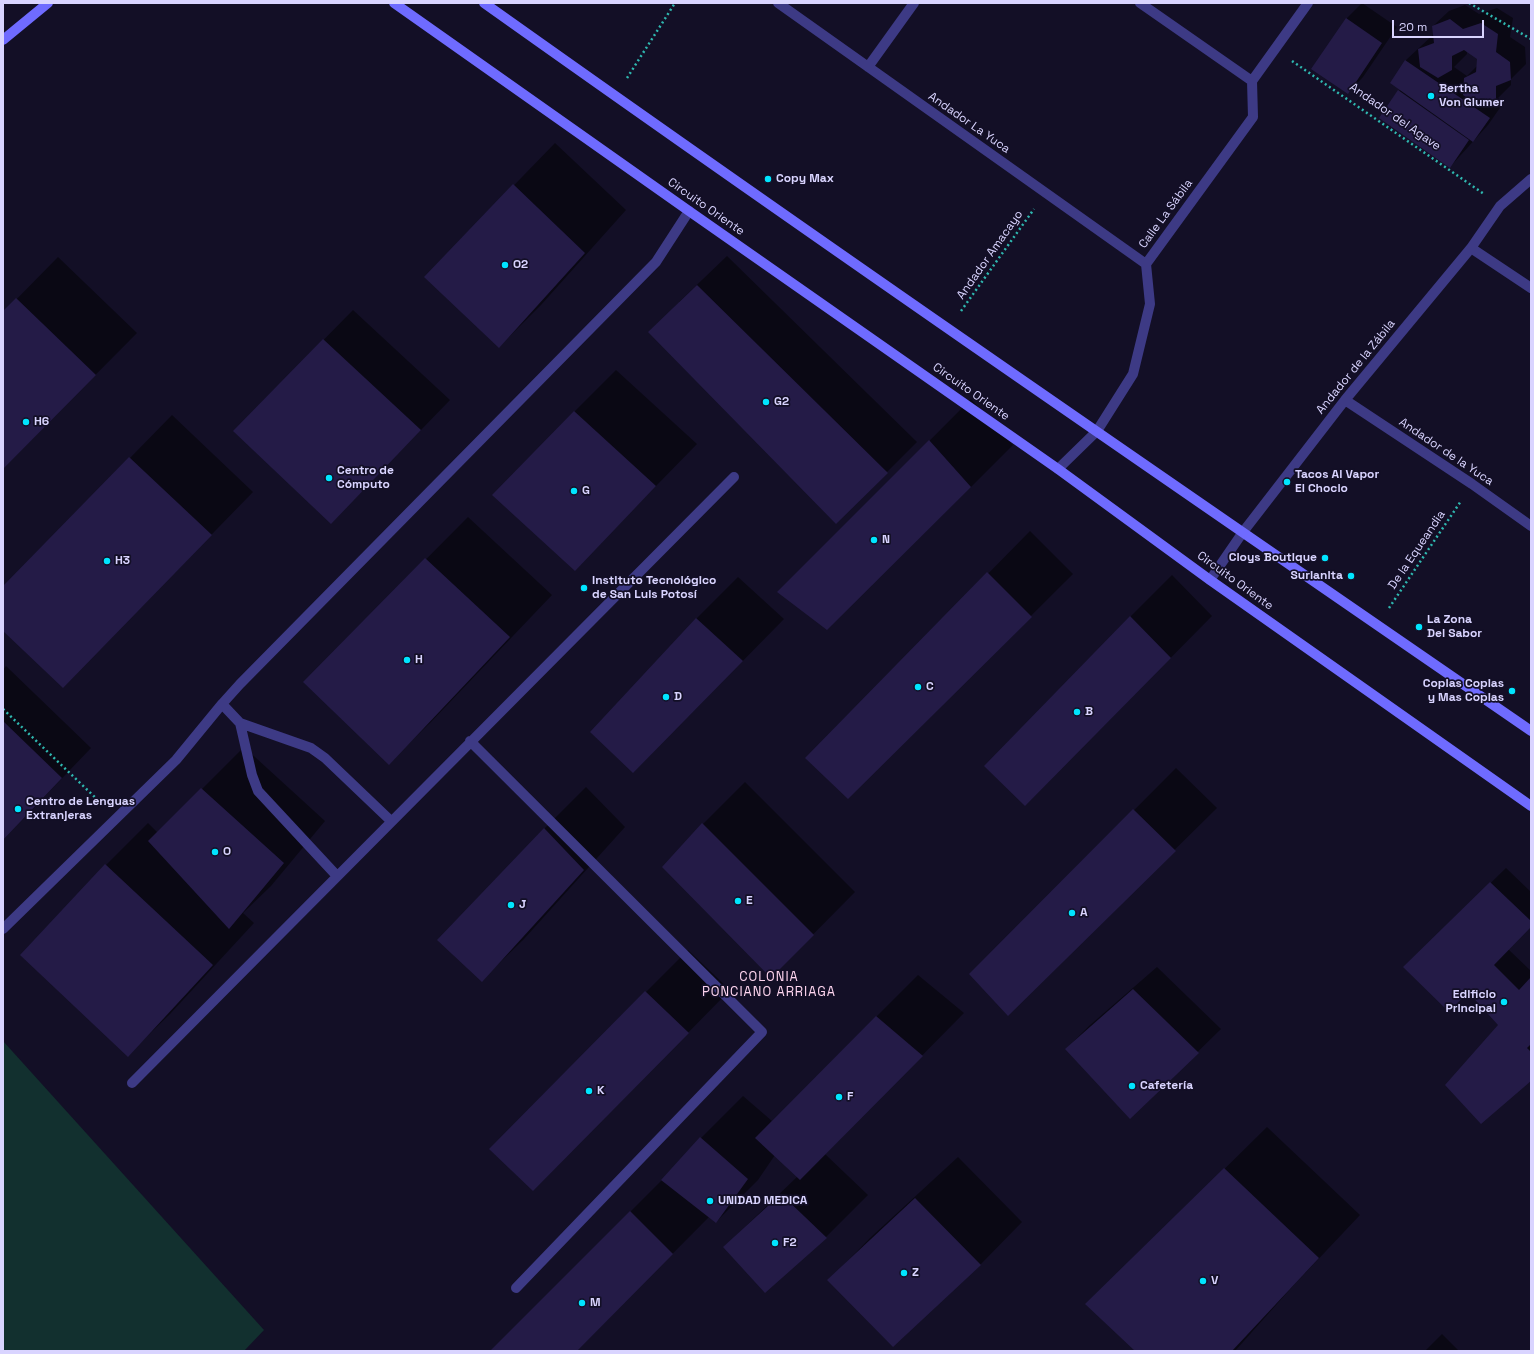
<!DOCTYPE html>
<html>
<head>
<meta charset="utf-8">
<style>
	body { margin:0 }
	#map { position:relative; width:1534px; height:1354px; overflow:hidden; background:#130f26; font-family:"Space Grotesk",sans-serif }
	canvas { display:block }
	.frame { position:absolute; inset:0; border:4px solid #d9d4ff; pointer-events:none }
	.scale { position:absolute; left:1392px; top:20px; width:92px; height:18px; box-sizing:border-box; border:2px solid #d9d4ff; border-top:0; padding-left:5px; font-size:12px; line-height:14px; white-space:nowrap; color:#d9d4ff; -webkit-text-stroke:3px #130f26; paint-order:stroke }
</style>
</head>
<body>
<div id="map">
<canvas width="1534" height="1354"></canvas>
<div class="frame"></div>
<div class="scale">20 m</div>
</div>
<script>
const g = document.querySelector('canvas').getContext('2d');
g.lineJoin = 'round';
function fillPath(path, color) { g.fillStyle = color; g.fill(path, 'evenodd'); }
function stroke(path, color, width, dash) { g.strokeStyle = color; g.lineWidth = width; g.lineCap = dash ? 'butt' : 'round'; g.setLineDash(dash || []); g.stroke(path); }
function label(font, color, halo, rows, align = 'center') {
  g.font = font + ' "Space Grotesk",sans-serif'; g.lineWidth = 3.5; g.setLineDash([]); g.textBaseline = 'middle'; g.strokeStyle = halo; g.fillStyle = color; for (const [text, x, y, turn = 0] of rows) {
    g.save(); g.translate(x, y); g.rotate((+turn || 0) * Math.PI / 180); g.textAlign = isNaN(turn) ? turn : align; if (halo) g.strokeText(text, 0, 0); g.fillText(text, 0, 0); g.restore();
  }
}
const green = new Path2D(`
	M3,1041L264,1330L244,1351H3Z`);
const shadow = new Path2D(`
	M1362,3L1397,27L1363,77L1348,93L1313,68L1347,18Z
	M1465,5L1479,14L1497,8L1513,18L1510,37L1525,47L1526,64L1511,79V85L1498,98L1504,102L1488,125L1450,167L1399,91L1401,89L1391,83L1406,60L1434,34L1433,26L1449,11ZM1467,51L1478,59V65L1467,76L1454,67L1467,54Z
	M555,143L626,210L541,305L499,347L425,277Z
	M727,256L917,442L887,472L679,302Z
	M58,257L137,333L3,468V313Z
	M353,310L450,400L331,523L234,431Z
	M616,370L697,444L616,527L574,412Z
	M971,399L1013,445L971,487L779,592Z
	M172,415L253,492L104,645L3,630V588Z
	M468,517L552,595L431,722L389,763L304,682Z
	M1030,531L1073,574L848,798L807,758Z
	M1172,575L1212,616L1067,763L1130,617Z
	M738,577L784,619L675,730L696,619Z
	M6,666L91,748L3,840V670Z
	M244,747L325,821L271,886L243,913L254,923L170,1014L128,1055L106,865L148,823L158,833Z
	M1176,768L1217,808L1008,1014L971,974Z
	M745,782L855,892L771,977L703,824Z
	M586,787L625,827L524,939L482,980L544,829Z
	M1506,868L1531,892V926L1508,949L1531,971V1079L1499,1025L1468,991L1420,952Z
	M688,950L730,990L575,1148L646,992Z
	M1157,967L1221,1029L1130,1118L1066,1049L1089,1026Z
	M918,975L964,1013L825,1154L868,1195L826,1237L724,1247L798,1176L775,1155L758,1180L716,1222L709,1217L576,1351H491L663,1179L701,1138L743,1096L772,1121Z
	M1267,1127L1360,1215L1293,1286L1235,1351H1136L1129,1263Z
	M958,1157L1022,1222L981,1264L893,1345L829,1280L870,1238Z
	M1442,1334L1459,1351H1425Z`);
const building = new Path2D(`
	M1346,18L1382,43L1348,94L1311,69Z
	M1450,19L1463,29L1481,23L1498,34L1496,52L1510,62L1511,80L1496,86V101L1480,107L1463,95L1464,78L1476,72L1477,59L1464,50L1452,56V70L1438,78L1420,67L1418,49L1434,43L1432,26Z
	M1405,60L1490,118L1473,142L1390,83Z
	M1398,90L1469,140L1450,168L1379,118Z
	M513,184L585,253L499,348L424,277Z
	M697,285L888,473L836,524L648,332Z
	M16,298L96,375L3,469V311Z
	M323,339L421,430L331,524L233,431Z
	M574,411L656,486L575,571L492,495Z
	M929,440L971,487L827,630L777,592Z
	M129,457L212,535L63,688L3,631V586Z
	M425,558L510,637L389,765L303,682Z
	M987,572L1032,617L848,799L805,758Z
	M1130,616L1171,658L1025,806L984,766Z
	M696,618L743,661L633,773L590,732Z
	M3,721L62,778L3,840Z
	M201,788L284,863L229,929L148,841Z
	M1133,809L1176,851L1008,1016L969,974Z
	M702,823L814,935L771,978L662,867Z
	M544,828L584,870L482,982L437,940Z
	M105,864L213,965L128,1057L20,955Z
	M1490,882L1531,921V927L1494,965L1519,990L1531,977V1044L1527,1048L1531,1052V1081L1481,1124L1445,1085L1498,1025L1468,992L1449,1012L1403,967Z
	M1133,989L1199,1053L1130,1119L1065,1049Z
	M645,991L689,1033L533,1191L489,1149Z
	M876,1016L923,1056L800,1180L755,1138Z
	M700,1137L748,1179L716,1223L661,1180Z
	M1224,1168L1319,1258L1232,1351H1135L1085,1304Z
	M781,1194L827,1238L765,1293L723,1247Z
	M915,1198L981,1265L893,1347L827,1280Z
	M630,1211L673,1254L577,1351H490Z`);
const path = new Path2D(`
	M1469,3L1531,39
	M1292,61L1484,194
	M627,78L675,3
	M961,311L1034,209
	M1389,608L1461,501
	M3,709L101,803`);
const lane = new Path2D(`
	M222,704L240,723L311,748L325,758L391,821
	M240,723L252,775L258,791L337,876
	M470,741L762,1032L516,1288
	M3,929L176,760L222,704L240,684L656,262L689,211
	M132,1083L734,477`);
const street = new Path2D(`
	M778,3L1146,264
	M1140,3L1252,81
	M868,67L914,3
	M1471,248L1531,288
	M1345,400L1472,484L1531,526
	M1058,469L1097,431L1133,374L1150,304L1146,264L1253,117L1252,81L1308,3
	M1210,580L1243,532L1345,400L1471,248L1500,206L1531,179`);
const secondary = new Path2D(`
	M394,3L689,211L1058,469L1210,580L1531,806
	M484,3C830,249 1181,490 1531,731
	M3,40L48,3`);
const markers = [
	[1431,96,4,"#00e5ff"],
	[768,179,4,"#00e5ff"],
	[505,265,4,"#00e5ff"],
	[766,402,4,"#00e5ff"],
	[26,422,4,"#00e5ff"],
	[329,478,4,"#00e5ff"],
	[1287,482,4,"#00e5ff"],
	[574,491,4,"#00e5ff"],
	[874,540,4,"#00e5ff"],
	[1325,558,4,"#00e5ff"],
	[107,561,4,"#00e5ff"],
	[1351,576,4,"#00e5ff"],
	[584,588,4,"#00e5ff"],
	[1419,627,4,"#00e5ff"],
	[407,660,4,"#00e5ff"],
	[918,687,4,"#00e5ff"],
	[1512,691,4,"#00e5ff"],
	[666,697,4,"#00e5ff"],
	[1077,712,4,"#00e5ff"],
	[18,809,4,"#00e5ff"],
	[215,852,4,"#00e5ff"],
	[738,901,4,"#00e5ff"],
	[511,905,4,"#00e5ff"],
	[1072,913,4,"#00e5ff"],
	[1504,1002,4,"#00e5ff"],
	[1132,1086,4,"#00e5ff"],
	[589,1091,4,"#00e5ff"],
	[839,1097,4,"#00e5ff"],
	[710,1201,4,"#00e5ff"],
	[775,1243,4,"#00e5ff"],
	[904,1273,4,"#00e5ff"],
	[1203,1281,4,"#00e5ff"],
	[582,1303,4,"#00e5ff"]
];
const poiNames = [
	["Bertha",1439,89],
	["Von Glumer",1439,103],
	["Copy Max",776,179],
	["O2",513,265],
	["G2",774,402],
	["H6",34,422],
	["Centro de",337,471],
	["Cómputo",337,485],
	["Tacos Al Vapor",1295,475],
	["El Choclo",1295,489],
	["G",582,491],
	["N",882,540],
	["Cloys Boutique",1317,558,"right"],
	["H3",115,561],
	["Surianita",1343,576,"right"],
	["Instituto Tecnológico",592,581],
	["de San Luis Potosí",592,595],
	["La Zona",1427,620],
	["Del Sabor",1427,634],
	["H",415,660],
	["Copias Copias",1504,684,"right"],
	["y Mas Copias",1504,698,"right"],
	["C",926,687],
	["D",674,697],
	["B",1085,712],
	["Centro de Lenguas",26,802],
	["Extranjeras",26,816],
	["O",223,852],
	["E",746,901],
	["J",519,905],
	["A",1080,913],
	["Edificio",1496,995,"right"],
	["Principal",1496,1009,"right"],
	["Cafetería",1140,1086],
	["K",597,1091],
	["F",847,1097],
	["UNIDAD MEDICA",718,1201],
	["F2",783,1243],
	["Z",912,1273],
	["V",1211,1281],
	["M",590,1303]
];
const streetNames = [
	["Andador del Agave",1395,117,35],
	["Andador La Yuca",969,123,35],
	["Circuito Oriente",706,207,35],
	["Calle La Sábila",1166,214,-54],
	["Andador Amacayo",990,255,-55],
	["Andador de la Zábila",1356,367,-51],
	["Circuito Oriente",971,392,35],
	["Andador de la Yuca",1446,452,34],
	["De la Equeandia",1417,550,-56],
	["Circuito Oriente",1235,581,36]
];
const neighbourhoodNames = [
	["COLONIA",769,977],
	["PONCIANO ARRIAGA",769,992]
];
fillPath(green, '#12302f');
fillPath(shadow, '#0007');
fillPath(building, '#241b47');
stroke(path, '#2fb8b0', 2.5, [2, 3]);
stroke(lane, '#3d3a85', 10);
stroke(street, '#3d3a85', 10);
stroke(secondary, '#6f6bff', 10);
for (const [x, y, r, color] of markers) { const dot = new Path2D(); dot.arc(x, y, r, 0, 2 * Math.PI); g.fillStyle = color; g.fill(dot); stroke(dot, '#130f26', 1.5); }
label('bold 12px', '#d9d4ff', '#130f26', poiNames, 'left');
label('12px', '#d9d4ff', '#130f26', streetNames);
g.letterSpacing = '1px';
label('13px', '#ffd6f0', '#130f26', neighbourhoodNames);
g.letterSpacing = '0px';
</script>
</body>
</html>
